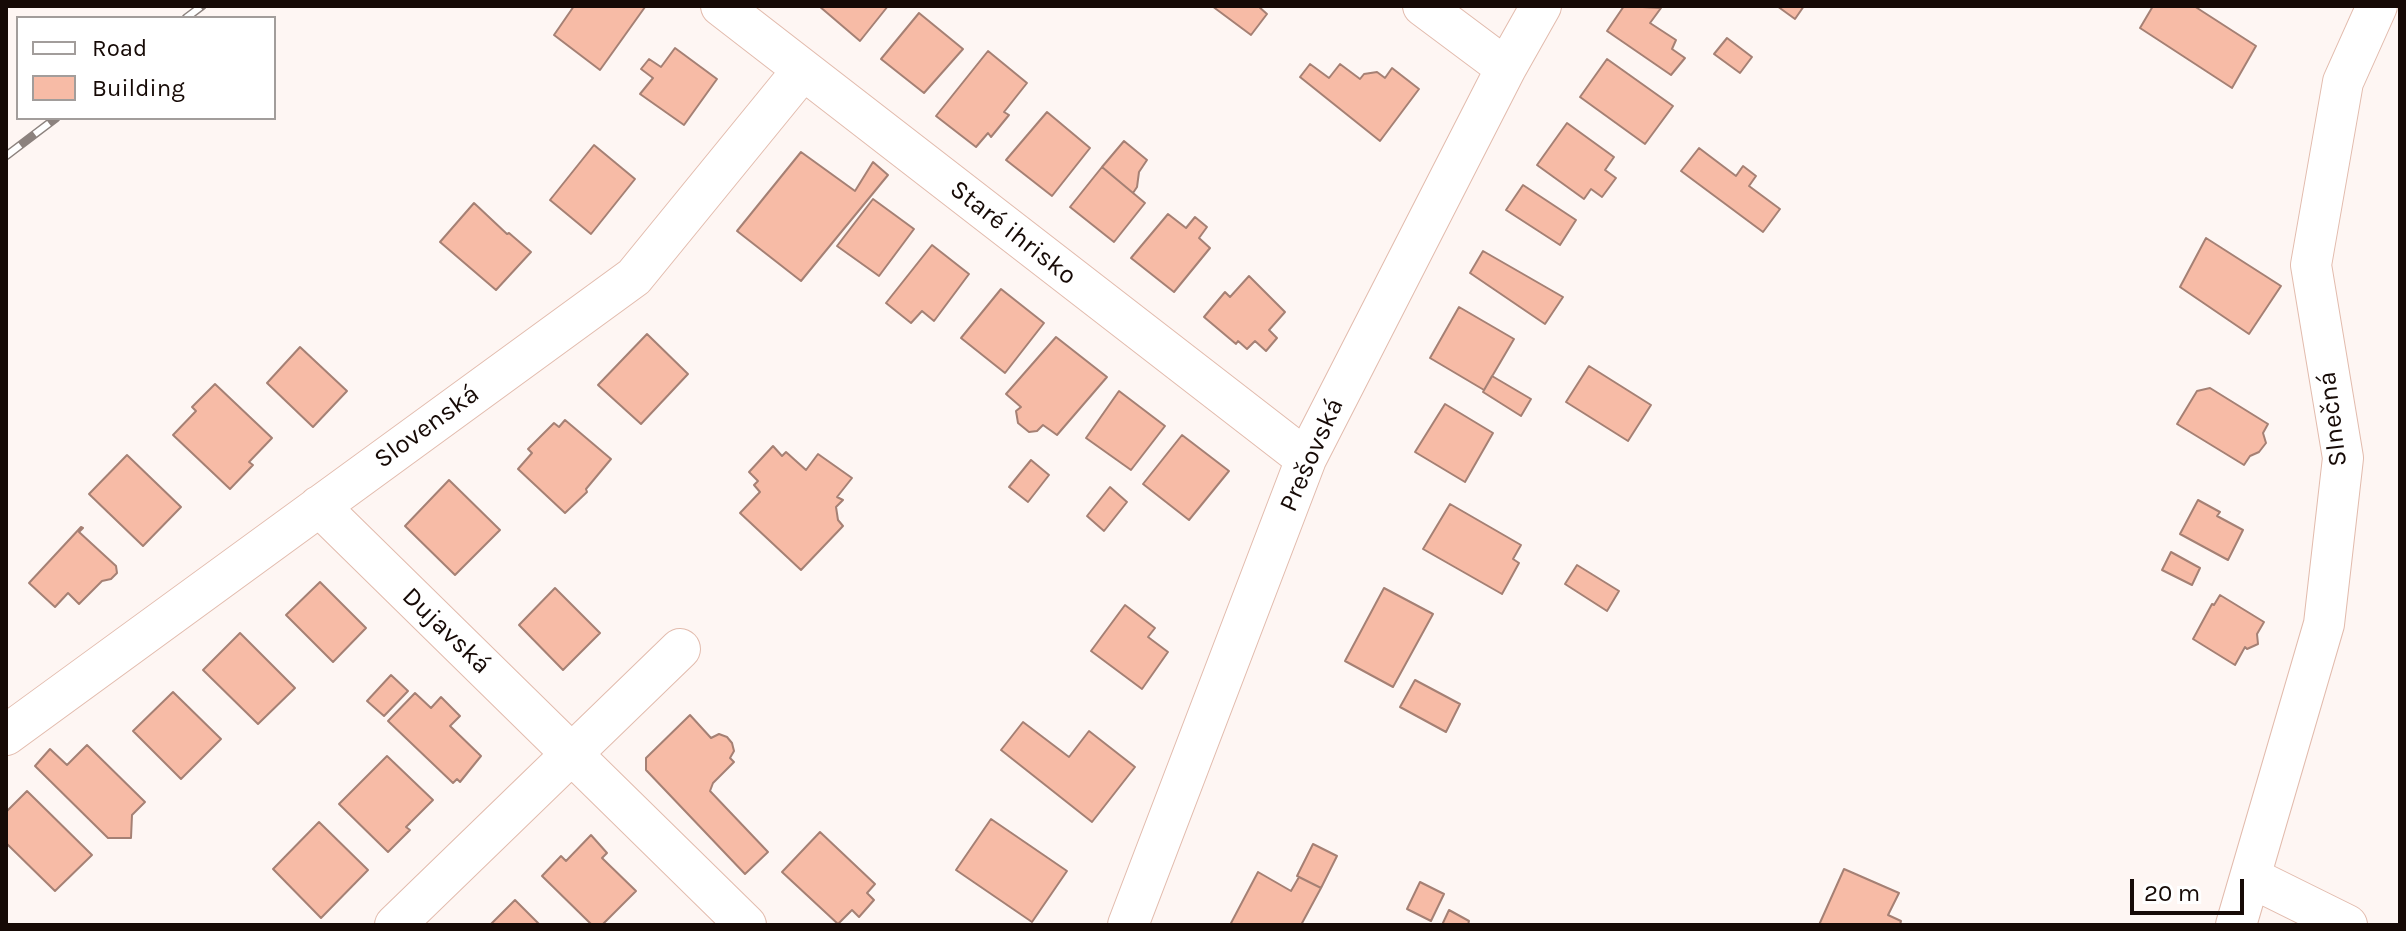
<!DOCTYPE html>
<html>
<head>
<meta charset="utf-8">
<style>
	body { margin:0 }
	#map { position:relative; width:2406px; height:931px; overflow:hidden; background:#fef6f3; font-family:Karla,sans-serif }
	canvas { display:block }
	.frame { position:absolute; inset:0; border:8px solid #160a06; pointer-events:none }
	.legend { position:absolute; left:16px; top:16px; width:260px; height:104px; box-sizing:border-box; background:#fff; border:2px solid #a29d9b; margin:0; padding:10px 14px; list-style:none; font-size:24px; color:#160a06 }
	.legend li { display:flex; align-items:center; gap:16px; height:40px }
	.legend b { width:40px; border:2px solid #a29d9b }
	.scale { position:absolute; left:2130px; top:879px; width:114px; height:36px; box-sizing:border-box; border:4px solid #160a06; border-top:0; padding-left:10px; font-size:24px; line-height:28px; white-space:nowrap; color:#160a06; -webkit-text-stroke:6px #fff; paint-order:stroke }
</style>
</head>
<body>
<div id="map">
<canvas width="2406" height="931"></canvas>
<div class="frame"></div>
<ul class="legend">
<li><b style="height:10px;background:#fff"></b>Road</li>
<li><b style="height:22px;background:#f7bba6"></b>Building</li>
</ul>
<div class="scale">20 m</div>
</div>
<script>
const g = document.querySelector('canvas').getContext('2d');
g.lineJoin = 'round';
function fillPath(path, color) { g.fillStyle = color; g.fill(path, 'evenodd'); }
function stroke(path, color, width, dash) { g.strokeStyle = color; g.lineWidth = width; g.lineCap = dash ? 'butt' : 'round'; g.setLineDash(dash || []); g.stroke(path); }
function label(font, color, halo, rows, align = 'center') {
  g.font = font + ' Karla,sans-serif'; g.lineWidth = 6; g.setLineDash([]); g.textBaseline = 'middle'; g.strokeStyle = halo; g.fillStyle = color; for (const [text, x, y, turn = 0] of rows) {
    g.save(); g.translate(x, y); g.rotate((+turn || 0) * Math.PI / 180); g.textAlign = isNaN(turn) ? turn : align; if (halo) g.strokeText(text, 0, 0); g.fillText(text, 0, 0); g.restore();
  }
}
const building = new Path2D(`
	M574,6H643L645,7L600,70L554,35Z
	M819,6H888L860,41Z
	M1212,6H1258L1267,14L1251,35Z
	M1624,6L1661,8L1650,23L1676,40L1672,49L1685,58L1671,75L1607,31Z
	M1777,6H1804L1795,19Z
	M2153,6H2194L2256,46L2232,88L2140,28Z
	M919,13L963,49L924,93L881,59Z
	M1727,38L1752,57L1740,73L1714,54Z
	M675,48L717,79L684,125L640,94L653,78L641,69L649,59L661,67Z
	M988,51L1027,83L1004,112L1009,115L991,137L988,133L976,147L936,116Z
	M1607,59L1673,106L1645,144L1580,97Z
	M1310,64L1329,78L1340,64L1360,79L1364,74L1377,72L1385,78L1392,68L1419,89L1380,141L1300,77Z
	M1047,112L1090,148L1052,196L1006,160Z
	M1567,123L1614,157L1605,170L1616,178L1602,197L1591,189L1584,199L1537,165Z
	M1124,141L1147,160L1139,172L1137,187L1133,193L1102,167Z
	M594,145L635,179L591,234L550,200Z
	M1699,148L1736,176L1743,166L1756,176L1749,186L1780,209L1763,232L1681,171Z
	M801,152L855,191L873,162L888,175L801,281L737,231Z
	M1102,167L1145,203L1114,242L1070,207Z
	M1523,185L1576,220L1560,245L1506,210Z
	M873,199L914,229L879,276L837,246Z
	M474,203L507,234L509,233L531,252L496,290L440,242Z
	M1168,214L1186,228L1195,217L1207,227L1199,238L1210,248L1174,292L1131,258Z
	M2206,238L2281,286L2249,334L2180,287Z
	M932,245L969,274L934,321L922,311L911,323L886,303Z
	M1483,251L1563,297L1545,324L1470,273Z
	M1249,276L1285,312L1269,330L1277,338L1266,351L1255,341L1247,349L1238,341L1236,344L1204,317L1225,292L1230,297Z
	M1001,289L1044,323L1005,373L961,338Z
	M1459,307L1514,339L1484,390L1430,358Z
	M647,334L688,374L641,424L598,385Z
	M1056,337L1107,377L1057,435L1043,425L1037,431L1029,432L1018,423L1016,411L1021,407L1006,394Z
	M300,347L347,391L313,427L267,383Z
	M1589,366L1651,405L1628,441L1566,402Z
	M1492,376L1531,399L1521,416L1483,392Z
	M215,384L272,438L249,462L253,465L230,489L173,435L196,411L192,407Z
	M2210,388L2268,424L2263,433L2266,443L2259,452L2250,456L2244,465L2177,424L2197,391Z
	M1119,391L1165,426L1131,470L1086,438Z
	M1445,404L1493,433L1465,482L1415,452Z
	M565,420L611,459L586,489L587,492L565,513L518,469L532,453L528,449L554,423L559,427Z
	M1182,435L1229,471L1189,520L1143,484Z
	M773,446L782,456L786,452L806,470L818,454L852,478L837,497L843,500L836,507L838,520L843,526L801,570L740,513L760,492L754,485L758,481L749,472Z
	M127,455L181,507L143,546L89,494Z
	M1031,460L1049,475L1028,502L1009,487Z
	M449,480L500,530L455,575L405,526Z
	M1110,487L1127,502L1104,531L1087,516Z
	M2198,500L2220,512L2217,516L2243,530L2228,560L2180,534Z
	M1450,504L1521,545L1513,559L1519,563L1502,594L1423,549Z
	M81,527L83,528L79,532L116,566L117,573L111,579L102,581L79,604L68,593L55,607L29,583Z
	M2171,552L2200,568L2192,585L2162,570Z
	M1577,565L1619,591L1607,611L1565,584Z
	M320,582L366,628L333,662L286,615Z
	M555,588L600,633L563,670L519,625Z
	M1384,588L1433,614L1393,687L1345,661Z
	M2220,595L2264,622L2257,634L2258,644L2247,649L2245,647L2235,665L2193,639L2212,604L2214,605Z
	M1125,605L1155,628L1148,637L1168,652L1142,689L1091,651Z
	M240,633L295,688L258,724L203,670Z
	M391,675L408,691L384,716L367,701Z
	M1415,680L1460,704L1446,732L1400,707Z
	M173,692L221,739L181,779L133,731Z
	M415,693L431,708L441,697L460,716L450,726L481,756L460,782L457,779L453,783L388,721Z
	M690,715L711,738L719,734L727,737L732,743L734,751L730,758L734,762L713,783L710,791L768,852L745,874L646,770V758Z
	M1023,722L1069,757L1089,731L1135,767L1092,822L1001,750Z
	M87,745L145,802L132,815L131,838H108L35,766L50,749L67,765Z
	M387,756L433,800L406,827L410,830L388,852L339,804Z
	M27,791L92,855L55,891L6,843V812Z
	M991,819L1067,871L1032,922L956,870Z
	M319,822L368,870L321,918L273,869Z
	M820,832L875,884L867,893L874,900L859,917L852,910L838,924L782,872Z
	M591,835L607,853L602,858L636,891L602,925H592L542,876L561,856L566,861Z
	M1313,844L1337,856L1321,888L1297,876Z
	M1844,869L1899,893L1888,915L1901,921L1900,925H1819Z
	M1258,872L1291,891L1299,877L1321,888L1301,925H1230Z
	M1420,882L1444,894L1431,921L1407,909Z
	M515,900L540,925H490Z
	M1449,910L1469,921L1468,925H1442Z`);
const minor = new Path2D(`
	M721,6L1306,459
	M1423,6L1506,68
	M319,506L746,925
	M6,735L634,277L802,71
	M2250,877L2347,925
	M395,925L680,649
	M1128,925L1306,459L1506,68L1541,6
	M2236,925L2324,624L2343,458L2311,265L2343,82L2377,6`);
const rail = new Path2D(`
	M186,18L202,6
	M6,156L56,118`);
const streetNames = [
	["Staré ihrisko",1013,233,38],
	["Slnečná",2333,419,-97],
	["Slovenská",427,427,-36],
	["Prešovská",1312,455,-66],
	["Dujavská",446,631,44]
];
fillPath(building, '#f7bba6');
stroke(building, '#a58074', 2);
stroke(minor, '#e2bbad', 42);
stroke(minor, '#fff', 40);
stroke(rail, '#8c827e', 9);
stroke(rail, '#fff', 6, [18]);
label('26px', '#160a06', '#fff', streetNames);
</script>
</body>
</html>
